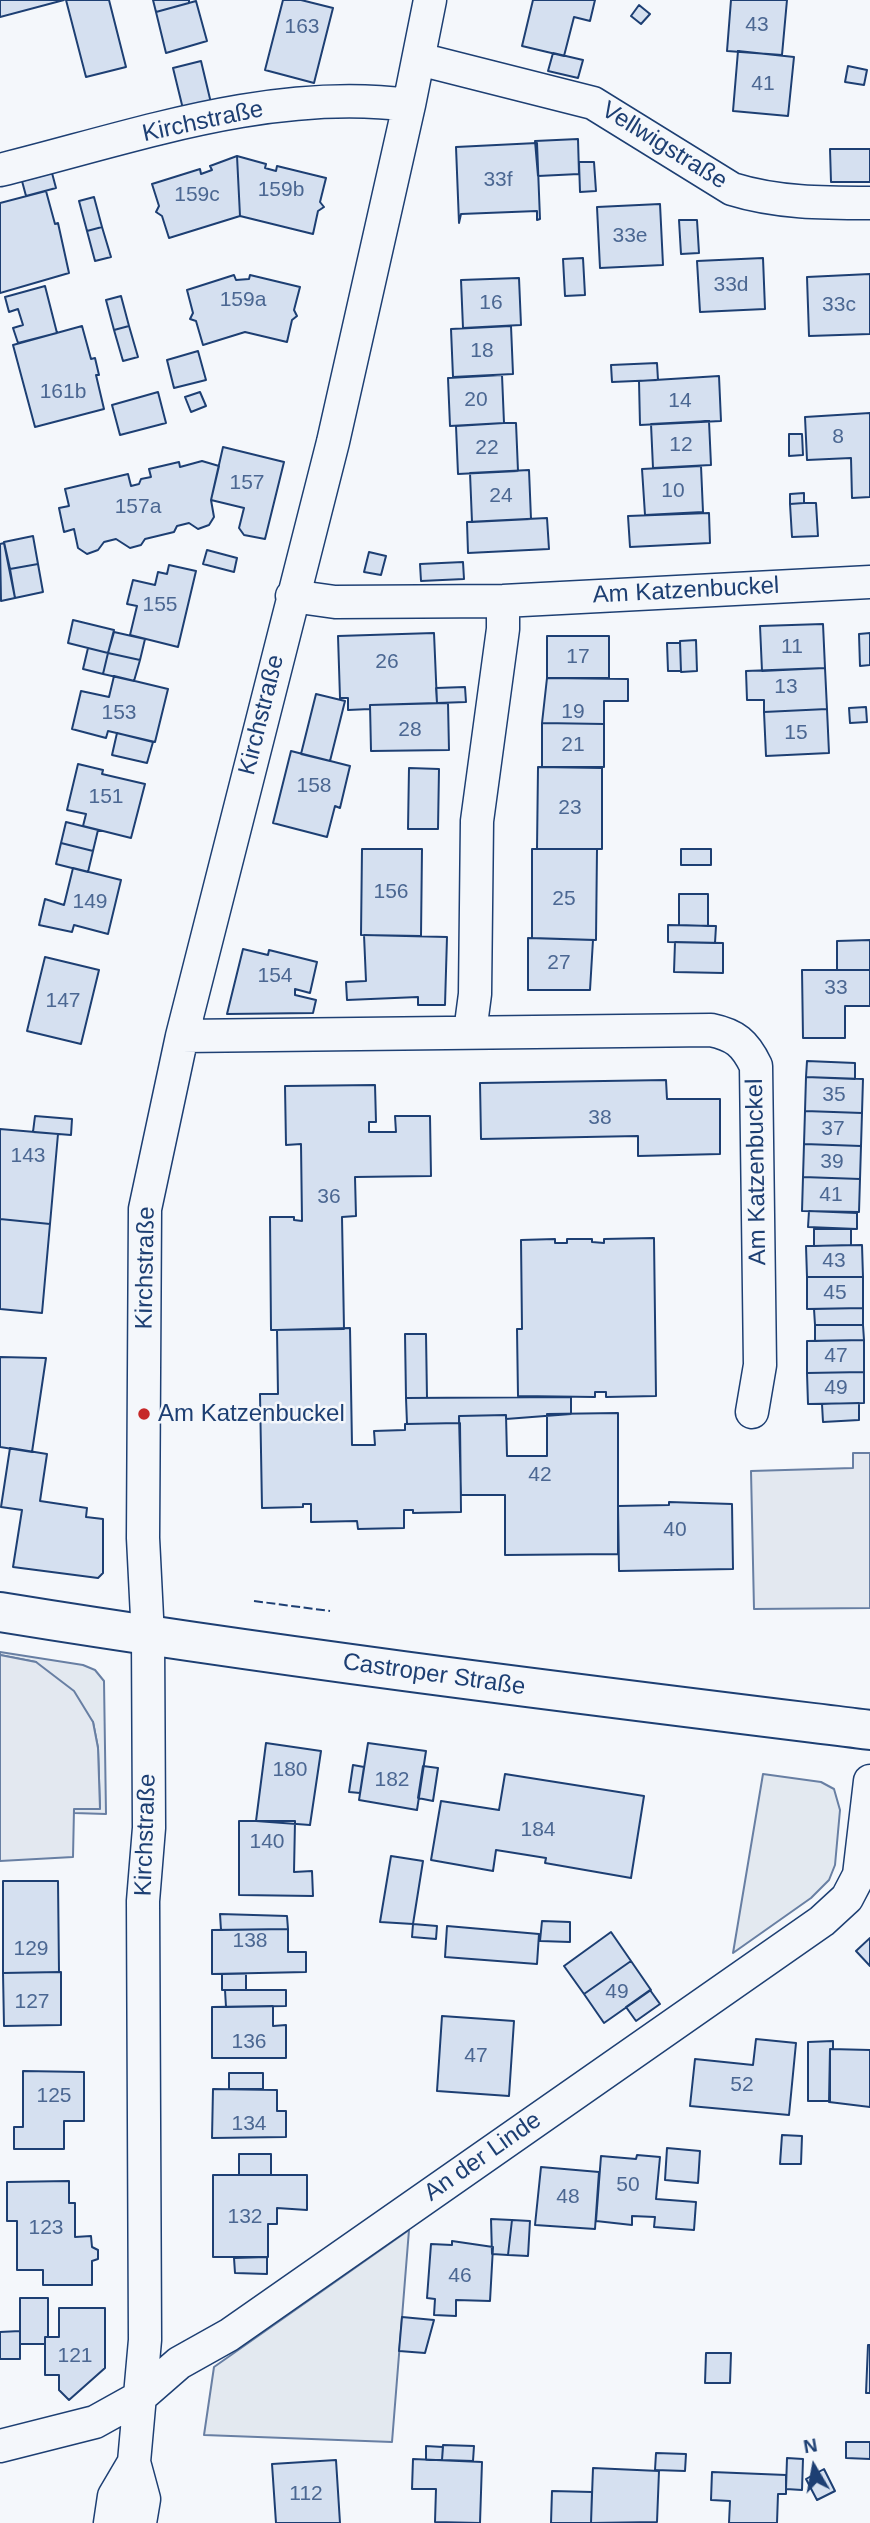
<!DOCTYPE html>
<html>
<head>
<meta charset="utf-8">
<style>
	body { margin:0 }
	#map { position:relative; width:870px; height:2523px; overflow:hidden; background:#f4f7fb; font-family:Arial,sans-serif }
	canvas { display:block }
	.north { position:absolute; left:779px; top:2432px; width:70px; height:70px; -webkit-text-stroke:5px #f4f7fb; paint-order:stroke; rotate:350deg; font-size:19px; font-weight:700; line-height:28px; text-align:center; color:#1d3f73 }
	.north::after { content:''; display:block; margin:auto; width:24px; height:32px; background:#1d3f73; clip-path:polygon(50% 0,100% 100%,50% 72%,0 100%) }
</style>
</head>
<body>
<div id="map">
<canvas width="870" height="2523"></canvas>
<div class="north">N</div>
</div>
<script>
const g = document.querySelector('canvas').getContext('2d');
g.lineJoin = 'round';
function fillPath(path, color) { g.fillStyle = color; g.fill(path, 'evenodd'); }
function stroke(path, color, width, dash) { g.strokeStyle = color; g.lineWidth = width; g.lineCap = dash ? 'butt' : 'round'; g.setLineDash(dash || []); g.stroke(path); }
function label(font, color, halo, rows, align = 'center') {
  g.font = font + ' Arial,sans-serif'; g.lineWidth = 5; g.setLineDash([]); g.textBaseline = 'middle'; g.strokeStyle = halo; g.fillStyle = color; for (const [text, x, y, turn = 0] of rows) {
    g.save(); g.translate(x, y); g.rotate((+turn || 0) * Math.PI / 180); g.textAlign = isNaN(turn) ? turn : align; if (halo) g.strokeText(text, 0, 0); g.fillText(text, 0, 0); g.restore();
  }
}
const green = new Path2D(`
	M0,1652L83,1665L95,1670L104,1681L106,1814L74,1813L73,1809L100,1808L98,1748L93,1722L36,1662L0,1655Z
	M763,1774L821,1782L834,1789L840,1810L835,1865L829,1880L811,1898L733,1953Z
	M409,2230L392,2442L204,2435L214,2367Z`);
const parking = new Path2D(`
	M853,1453H870V1608L754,1609L751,1471L853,1468Z
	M0,1655L36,1662L74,1691L93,1722L98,1748L100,1809H74L73,1857L0,1861Z`);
const building = new Path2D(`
	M0,0H64L0,17Z
	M66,0H109L126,67L86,77Z
	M153,0H189V3L156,12Z
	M283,0H301L333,8L314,83L265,70Z
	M533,0H595L590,21L574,17L564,56L522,46Z
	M731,0H787L782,55L727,51Z
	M196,1L207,41L166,53L156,12Z
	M639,5L650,14L641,24L631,16Z
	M738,51L794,57L788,116L733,111Z
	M553,53L583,60L578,78L548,71Z
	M201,61L211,103L183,109L173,68Z
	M848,66L867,70L864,85L845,82Z
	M578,139L579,174L538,176L535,141Z
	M537,143L540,219L537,220V211L461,214L459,223L456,147Z
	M830,149H870V182H831Z
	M237,156L266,164L265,168L276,171L277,166L326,178L320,202L324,207L318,211L313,234L240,216Z
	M237,156L240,216L169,238L162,216L156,212L159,206L152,184L200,169L201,174L212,170L210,166Z
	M579,162H594L596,191L580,192Z
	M52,173L56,188L26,196L22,181Z
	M46,191L55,224L58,223L69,273L0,293V203Z
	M94,197L102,227L87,231L79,201Z
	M660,204L663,265L600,268L597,207Z
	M679,220H697L699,253L681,254Z
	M102,227L111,257L95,261L87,231Z
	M583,258L585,295L565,296L563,259Z
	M763,258L765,309L700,312L697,261Z
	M870,274V334L809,336L807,277Z
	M234,275L236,280L249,279L250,275L300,287L294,310L297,316L292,320L287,342L245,332L203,345L196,321L190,319L193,313L187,290Z
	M519,278L521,325L463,328L461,280Z
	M45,286L57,333L18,343L13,328L23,325L18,309L9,312L5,297Z
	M121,296L129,326L114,330L106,300Z
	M82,326L91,359L95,358L99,375H96L104,409L35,427L13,345Z
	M129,326L138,357L123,361L114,330Z
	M511,326L513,374L453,377L451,329Z
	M198,351L206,380L174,388L167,360Z
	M657,363L658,380L612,382L611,365Z
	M502,375L504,423L450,426L448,378Z
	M719,376L721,421L640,425L639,381Z
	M158,392L166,423L120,435L112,405Z
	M200,392L206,406L191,412L185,397Z
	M870,413V497L852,498L851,458L807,460L805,417Z
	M709,421L711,465L653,468L651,424Z
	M504,423H516L518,471L458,474L456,426Z
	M789,434H802L803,455L789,456Z
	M223,447L284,462L265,539L244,535L239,528L244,508L211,500Z
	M202,461L219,466L211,500L214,517L209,525L198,529L189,523L177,526L174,532L145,539L141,545L130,548L116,539L104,542L98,550L87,554L78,548L74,529L64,532L59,508L69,506L65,489L128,474L131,486L139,484L141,479L151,477L149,469L179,462L180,467Z
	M701,466L703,512L645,515L642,469Z
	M529,470L531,519L472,522L470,473Z
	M804,493V503L790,504V494Z
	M804,503H816L818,536L792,537L790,504Z
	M709,513L710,543L630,547L628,516Z
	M547,518L549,549L468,553L467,522Z
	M33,536L38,564L10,569L4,542Z
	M4,543L15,598L1,601L0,544Z
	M207,550L237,558L234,572L203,564Z
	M369,552L386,556L381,575L364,572Z
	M463,562L464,579L421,581L420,564Z
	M38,564L43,592L15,598L10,569Z
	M169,565L196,571L178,647L130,635L137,606L127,604L133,580L155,585L158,572L167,574Z
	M73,620L114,630L108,653L68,643Z
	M823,624L825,668L762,671L760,626Z
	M114,632L145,639L140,660L108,653Z
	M434,633L437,703L370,705V709L348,710V698H340L338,636Z
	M870,633V665L860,666L859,634Z
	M547,636H609V678H547Z
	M696,640L697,671L681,672L680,641Z
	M667,643H680L681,671H668Z
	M88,648L108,653L103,674L83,669Z
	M108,653L140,660L134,681L103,674Z
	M825,668L827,709L764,712V700H747L746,671Z
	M114,676L168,689L155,742L108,731L106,738L72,729L81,691L109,697Z
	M547,678L628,679V701H604V724L542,723Z
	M465,687L466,702L437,703L436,688Z
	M316,694L345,701L330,761L301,754Z
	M448,703L449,750L371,751L370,705Z
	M866,707L867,722L850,723L849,708Z
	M827,709L829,753L766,756L764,712Z
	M542,723L604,724V767H542Z
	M117,733L153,742L147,763L112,755Z
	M291,751L350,766L340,808L335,806L327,837L273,823Z
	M78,764L103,770L102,774L145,784L131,838L83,826L86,814L67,810Z
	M538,767L602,768V849H537Z
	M409,768L439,769L438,829H408Z
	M66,822L98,830L93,851L61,843Z
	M61,843L93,851L88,872L56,864Z
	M362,849H422L421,936L361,935Z
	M532,849H597L596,940L532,938Z
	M681,849H711V865H681Z
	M73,868L121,880L108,934L74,925L72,932L39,925L45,899L64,905Z
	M679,894H708V926L679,925Z
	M668,925L716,926L715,943L668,942Z
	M364,935L447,937L445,1005H418V997L347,1000L346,982L366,981Z
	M528,938L593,940L590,990H528Z
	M870,940V970H837V941Z
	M675,942L723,943V973L674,972Z
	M243,949L268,955L269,950L317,962L310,993L295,989V995L316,1000L313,1013L227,1014Z
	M45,957L99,970L81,1044L27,1031Z
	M802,970H870V1006H845V1038H803Z
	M807,1061L855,1063V1079L806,1077Z
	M806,1077L863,1079L862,1113L805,1111Z
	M666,1080L667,1099H720V1154L638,1156V1136L481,1139L480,1083Z
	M375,1085L376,1122H369V1132H396L395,1116H430L431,1176L355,1177L356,1216L342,1217L344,1329L271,1330L270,1217H294V1220L302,1221L301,1144L286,1145L285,1086Z
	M805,1111L862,1113L861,1146L804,1144Z
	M35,1116L72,1119L71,1135L33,1132Z
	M0,1129L58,1134L50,1224L0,1219Z
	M804,1144L861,1146L860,1179L803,1177Z
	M803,1177L860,1179L859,1212L802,1211Z
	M809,1211L857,1213V1229L808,1227Z
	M0,1219L50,1224L42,1313L0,1309Z
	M814,1229H851V1245L814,1246Z
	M654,1238L656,1396L606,1397V1392H595V1397L518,1396L517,1329H522L521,1240L555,1239V1243H567V1239H592V1242L604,1243V1239Z
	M862,1245L863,1277H807L806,1246Z
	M807,1277H863V1308L807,1309Z
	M863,1308V1325H815L814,1309Z
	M815,1325H863L864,1340L815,1341Z
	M350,1328L352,1445H375L374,1431L405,1430V1424L460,1423L461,1512L413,1513V1510H404V1528L358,1529L357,1521L311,1522V1504H303V1507L262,1508L260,1394H278L277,1330Z
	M405,1334H426L427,1398H406Z
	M864,1340V1372L807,1373V1341Z
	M0,1357L46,1358L32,1452L0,1447Z
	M864,1372V1403L808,1404L807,1373Z
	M571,1397V1414L506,1419V1415L459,1416V1423L407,1424L406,1398Z
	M859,1403V1420L823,1422L822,1404Z
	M618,1413V1554L505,1555V1495H461L459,1416L506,1415L507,1456H547V1414Z
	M10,1448L47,1454L40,1501L87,1508L86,1517L103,1519V1573L98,1578L13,1567L22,1510L1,1507Z
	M669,1502L732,1504L733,1569L619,1571L618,1506L669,1505Z
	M266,1743L321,1751L310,1825L256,1821Z
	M368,1743L426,1751L417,1810L359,1800Z
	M353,1765L364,1767L360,1793L349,1792Z
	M423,1766L438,1768L433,1801L418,1798Z
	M505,1774L644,1796L631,1878L545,1863L546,1858L496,1850L493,1871L431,1860L441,1801L499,1810Z
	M239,1821H295L294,1872L312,1871L313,1896L239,1895Z
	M391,1856L423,1861L413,1924L380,1922Z
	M3,1881H58L59,1972L3,1973Z
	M220,1914L287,1916L288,1929L221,1930Z
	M542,1921L570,1922V1942L540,1941Z
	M413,1924L437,1926L436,1939L412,1937Z
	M447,1926L539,1934L537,1964L445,1957Z
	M288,1929V1952H306V1972L212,1974V1930Z
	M611,1932L631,1961L584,1994L564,1966Z
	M870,1938V1966L856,1951Z
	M631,1961L651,1990L604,2023L584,1994Z
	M61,1972V2025L4,2026L3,1973Z
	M222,1974H246V1990H222Z
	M225,1990H286V2006L226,2007Z
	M650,1990L660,2004L636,2021L626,2007Z
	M273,2006V2026L286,2025V2058H212V2007Z
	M442,2016L514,2021L509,2096L437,2091Z
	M756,2039L796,2043L789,2115L690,2106L695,2059L753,2065Z
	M833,2041V2049H830V2101H808V2042Z
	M830,2049L870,2050V2107L829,2102Z
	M23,2071L84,2072V2121H64V2149H14V2127H23Z
	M229,2073H263V2089H229Z
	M213,2089L277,2090V2111H286V2137L212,2138Z
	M782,2135L802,2136L801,2164H780Z
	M667,2148L700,2151L698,2183L665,2180Z
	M239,2154H271V2175H239Z
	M637,2155L660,2157L656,2199L696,2202L694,2230L654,2227L655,2217L632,2216V2225L596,2221L601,2156L636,2159Z
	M541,2167L599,2172L595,2229L535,2225Z
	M213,2175H307V2210L277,2208V2224H268V2257H213Z
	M69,2181V2203H75V2237L91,2236L92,2247L98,2250V2259L92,2261V2285H43V2270H17V2221H7V2182Z
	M491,2219L512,2220L508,2255L492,2254Z
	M512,2220L530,2221L528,2256L508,2255Z
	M452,2241L493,2247L490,2301L456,2300V2316L434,2315L435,2299L427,2298L431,2244L452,2245Z
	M267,2257V2274L235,2273L234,2258Z
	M20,2298H48V2337H45V2344H20Z
	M59,2308H105V2368L69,2400L59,2390V2375H45V2337H59Z
	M402,2317L434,2320L425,2353L399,2351Z
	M20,2331V2359H0V2332Z
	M868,2345H870V2393H866Z
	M706,2353H731L730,2383H705Z
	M846,2442H870V2459L846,2458Z
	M443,2445L474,2446L473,2461L442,2460Z
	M426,2446L443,2447L442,2460H426Z
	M656,2453L686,2454L685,2471L655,2470Z
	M787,2458L803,2459L802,2490L786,2489Z
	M413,2459L482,2462L480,2523L435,2522L436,2489H412Z
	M336,2460L340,2523H276L272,2464Z
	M593,2468L659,2471L657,2522L591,2523Z
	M824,2469L835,2491L817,2500L806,2479Z
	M712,2472L786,2475V2494H778L777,2523H729L730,2501L711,2500Z
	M552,2491L592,2492L591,2523H551Z`);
const minor = new Path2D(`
	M419,59L593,103L732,189C777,203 823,203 870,203
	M0,170C133,137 271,87 409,105
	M292,596L335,602L503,601L870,582
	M470,1032L475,994L477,821L503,629V601
	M182,1036L711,1030C735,1035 745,1043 756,1066L760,1365L752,1412
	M0,2446L95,2422L140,2397L179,2363L229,2335L822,1921L847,1898L859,1875L870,1781
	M110,2523L114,2496L134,2462
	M140,2523L144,2499L134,2462L145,2340L143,1901L149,1828L148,1637L143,1538L145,1209L182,1036L333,442L409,105L430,0`);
const secondary = new Path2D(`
	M0,1612C289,1659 579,1694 870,1730`);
const fence = new Path2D(`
	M254,1601L330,1611`);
const markers = [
	[144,1414,7,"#c62828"]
];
const numberNames = [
	["43",757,25],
	["163",302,27],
	["41",763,84],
	["33f",498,180],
	["159b",281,190],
	["159c",197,195],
	["33e",630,236],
	["33d",731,285],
	["159a",243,300],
	["16",491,303],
	["33c",839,305],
	["18",482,351],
	["161b",63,392],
	["20",476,400],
	["14",680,401],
	["8",838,437],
	["12",681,445],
	["22",487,448],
	["157",247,483],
	["10",673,491],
	["24",501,496],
	["157a",138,507],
	["155",160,605],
	["11",792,647],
	["17",578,657],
	["26",387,662],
	["13",786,687],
	["19",573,712],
	["153",119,713],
	["28",410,730],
	["15",796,733],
	["21",573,745],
	["158",314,786],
	["151",106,797],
	["23",570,808],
	["156",391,892],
	["25",564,899],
	["149",90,902],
	["27",559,963],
	["154",275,976],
	["33",836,988],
	["147",63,1001],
	["35",834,1095],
	["38",600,1118],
	["37",833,1129],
	["143",28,1156],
	["39",832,1162],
	["41",831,1195],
	["36",329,1197],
	["43",834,1261],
	["45",835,1293],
	["47",836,1356],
	["49",836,1388],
	["42",540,1475],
	["40",675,1530],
	["180",290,1770],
	["182",392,1780],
	["184",538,1830],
	["140",267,1842],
	["138",250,1941],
	["129",31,1949],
	["49",617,1992],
	["127",32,2002],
	["136",249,2042],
	["47",476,2056],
	["52",742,2085],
	["125",54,2096],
	["134",249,2124],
	["50",628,2185],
	["48",568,2197],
	["132",245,2217],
	["123",46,2228],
	["46",460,2276],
	["121",75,2356],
	["112",306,2494]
];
const streetNames = [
	["Kirchstraße",203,122,-12],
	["Vellwigstraße",664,146,32],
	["Am Katzenbuckel",686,591,-3],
	["Kirchstraße",262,715,-76],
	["Am Katzenbuckel",757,1172,-91],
	["Kirchstraße",146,1268,-89],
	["Castroper Straße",434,1675,8],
	["Kirchstraße",146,1835,-88],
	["An der Linde",483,2157,-35]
];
const poiNames = [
	["Am Katzenbuckel",158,1414]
];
fillPath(green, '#e3e9f0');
stroke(green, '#687fa3', 2);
fillPath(parking, '#e3e8f0');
stroke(parking, '#687fa3', 2);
fillPath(building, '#d5e0f0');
stroke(building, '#1d3f73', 2);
stroke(minor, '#1d3f73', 35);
stroke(secondary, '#1d3f73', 42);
stroke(minor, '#f4f7fb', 32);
stroke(secondary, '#f4f7fb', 38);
stroke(fence, '#1d3f73', 2, [9, 3.5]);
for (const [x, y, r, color] of markers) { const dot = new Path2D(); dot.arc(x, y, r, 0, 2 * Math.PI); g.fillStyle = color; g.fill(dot); stroke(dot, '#f4f7fb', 2.5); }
label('21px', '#4b6792', null, numberNames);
label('24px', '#1d3f73', '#f4f7fb', streetNames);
label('24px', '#1d3f73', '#f4f7fb', poiNames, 'left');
</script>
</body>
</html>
